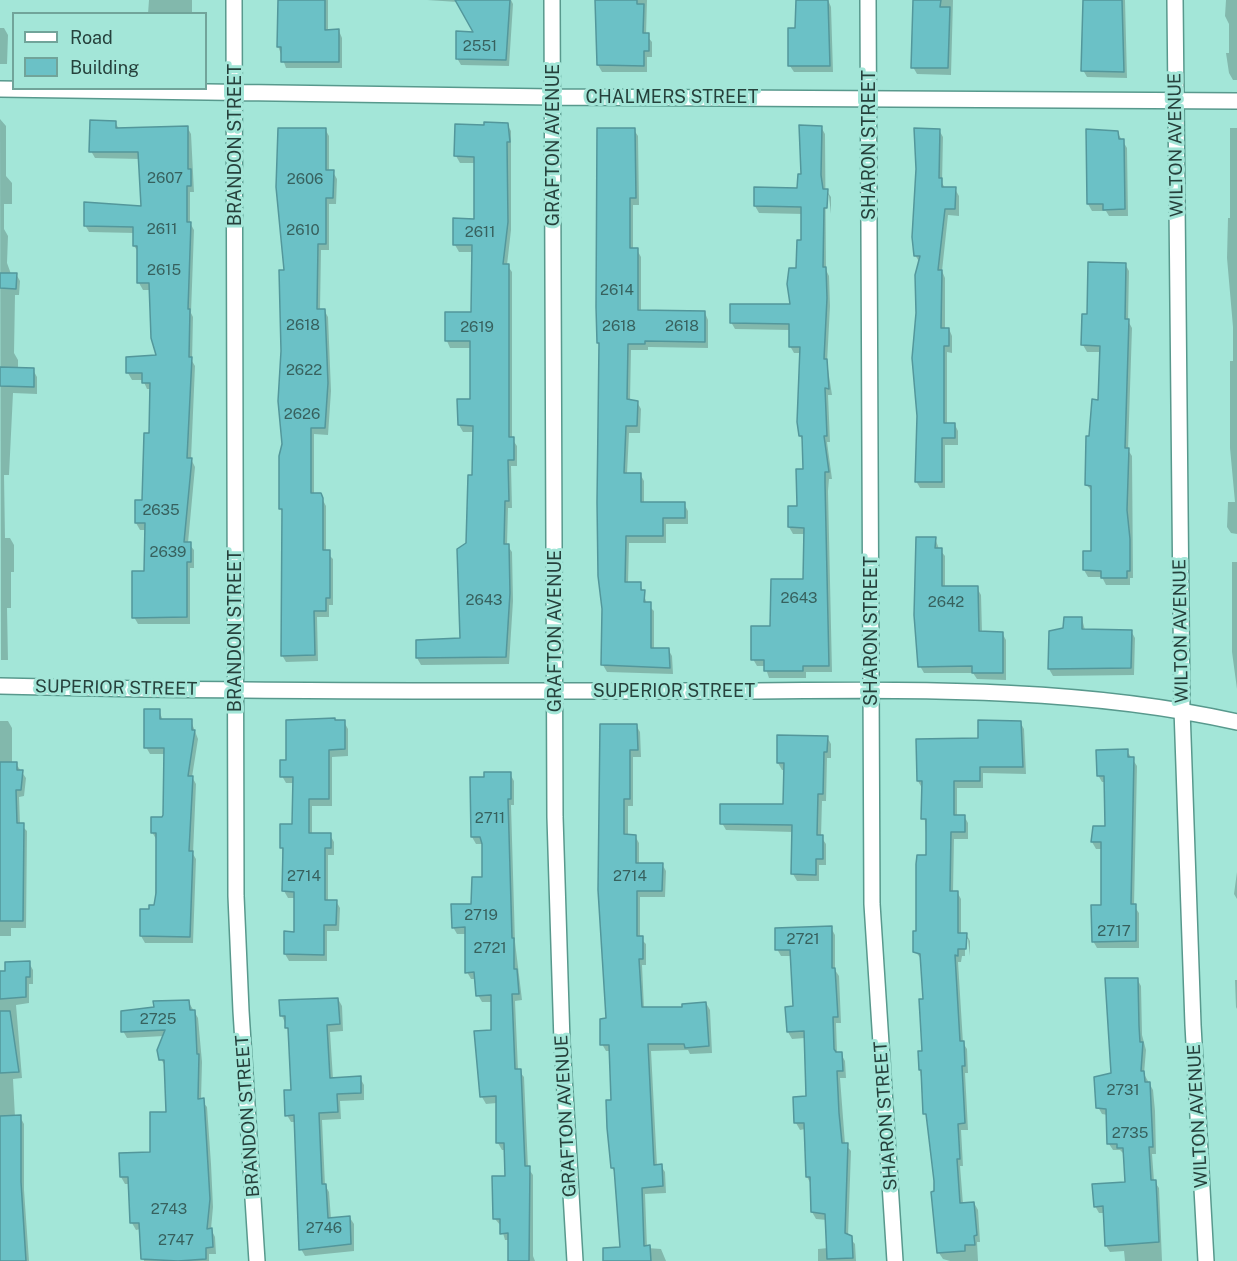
<!DOCTYPE html>
<html>
<head>
<meta charset="utf-8">
<style>
	body { margin:0 }
	#map { position:relative; width:1237px; height:1261px; overflow:hidden; background:#a3e6d8; font-family:"Public Sans",sans-serif }
	canvas { display:block }
	.legend { position:absolute; left:12px; top:12px; width:195px; height:78px; box-sizing:border-box; background:#a3e6d8; border:2px solid #71a49a; margin:0; padding:8px 10px; list-style:none; font-size:18px; color:#26413c }
	.legend li { display:flex; align-items:center; gap:12px; height:30px }
	.legend b { width:30px; border:2px solid #71a49a }
</style>
</head>
<body>
<div id="map">
<canvas width="1237" height="1261"></canvas>
<ul class="legend">
<li><b style="height:8px;background:#fff"></b>Road</li>
<li><b style="height:16px;background:#6bc1c6"></b>Building</li>
</ul>
</div>
<script>
const g = document.querySelector('canvas').getContext('2d');
g.lineJoin = 'round';
function fillPath(path, color) { g.fillStyle = color; g.fill(path, 'evenodd'); }
function stroke(path, color, width, dash) { g.strokeStyle = color; g.lineWidth = width; g.lineCap = dash ? 'butt' : 'round'; g.setLineDash(dash || []); g.stroke(path); }
function label(font, color, halo, rows, align = 'center') {
  g.font = font + ' "Public Sans",sans-serif'; g.lineWidth = 6; g.setLineDash([]); g.textBaseline = 'middle'; g.strokeStyle = halo; g.fillStyle = color; for (const [text, x, y, turn = 0] of rows) {
    g.save(); g.translate(x, y); g.rotate((+turn || 0) * Math.PI / 180); g.textAlign = isNaN(turn) ? turn : align; if (halo) g.strokeText(text, 0, 0); g.fillText(text, 0, 0); g.restore();
  }
}
const shadow = new Path2D(`
	M0,0V28H4L8,35L7,64H0Z
	M149,0H192V14H148Z
	M278,0H328V31H339L342,38V68H286L278,46Z
	M427,0H511L513,4L509,66L461,65L457,58L476,33L458,2Z
	M598,0H647L646,35L652,42V57H647V72H602L598,65Z
	M797,0H828L831,7L833,72H794L790,66L797,30Z
	M915,0H953L951,75L917,74L913,67Z
	M1084,0H1125L1127,78L1087,77L1083,70Z
	M1226,0H1237V80H1233L1229,73L1226,53H1229V24L1225,16Z
	M0,119L6,126V176L12,183V204H4V229L8,236L7,263L11,274H16L20,281L19,295H15L14,353L18,360V370H33L37,377V394L13,393L9,475H4L5,538H10L14,545V572H11V608H7L8,660H1V662Z
	M115,122L119,129L187,127L191,134L194,192H190V223L194,230L191,313L193,317L192,361L195,366L191,459L195,467L188,543L194,550V568H190V624H138L134,617L146,573V530H140L136,523L144,502L151,434V389H147L143,380H132L128,373L158,357L151,290H143L139,283V253L134,246L135,233L89,232L85,225L142,208L140,159L95,158L91,151Z
	M507,124L511,131V230L507,265L512,272V439L517,446V466H511L512,508H508L507,545L512,552L513,601L509,664L421,665L417,658L461,639L474,477V432H463L459,425L472,401V348H450L447,341L473,313L474,252H459L455,245L475,220L476,163H460L456,156L457,126Z
	M821,127L825,134L826,270L829,276L830,306L827,363L832,395H828L830,442H827L832,479H829L828,491L832,672H806V678H769L765,666H757L753,659L805,580L806,534H793L789,527L799,507L805,471L804,442L800,436L801,353H794L790,346V330L735,329L731,322L792,306L802,241L803,214L759,213L755,206L799,189Z
	M1230,128H1237V689L1232,652V562H1237V534L1231,533L1227,527L1228,502H1235L1230,448V361H1233V327L1227,258L1228,218H1230Z
	M325,129L329,136V172H333L337,179L336,204H329V250H321L320,310H324L328,317L331,391L328,435L314,434V495H320L326,506V552L333,559V605H329V617H317L318,661L286,662L282,655L284,515L280,508L286,272Z
	M634,130L638,136L639,205H633V250H637L641,257V312L705,313L708,320V348L648,347V350H631L630,401L637,402L641,409L640,433H629L627,474H640L644,481V504H684L688,511V524H666V543H629L628,583H640L647,604L654,611V649H668L672,656L673,674L607,672L603,665L601,347L598,343Z
	M939,130L943,137L942,183L945,188L955,189L959,196V216L948,215L942,271L945,278V329H949L952,336V353L947,352V425H955L958,431V445H945V488H920L916,481L920,263L915,255Z
	M1117,132L1127,148L1128,216H1109L1106,211H1092L1088,204Z
	M826,190L831,197V214L829,196Z
	M1125,264L1129,271L1128,321L1132,328L1128,450L1132,456L1133,578H1130V585H1106L1102,577H1088L1084,570L1085,552H1092V492L1087,485L1091,438L1100,401L1101,352H1087L1083,345L1088,316Z
	M935,538L939,549L945,556V588H977L981,595L982,633H1002L1006,640V680L977,679L973,673H924L920,666Z
	M1082,619L1085,630L1131,631L1135,638L1134,675L1053,676L1049,669L1065,629Z
	M159,710L163,721H191L198,739L192,777L196,784L193,854L196,859L193,943H145L141,936L150,911L155,907L156,839L152,832L163,819L166,754H150L146,747Z
	M0,721H8L12,728V764H16L26,778L24,796L19,797L20,824L27,831L26,928H11V936H0Z
	M335,722H344L348,729V756L332,757V806H312V835H330L334,842V855H328V901H336L340,908L339,931H327V961H289L285,954L295,933L296,898H288L284,891L281,825H293L294,783H286L282,776L287,762Z
	M1020,722L1024,729L1026,774L983,773V788H957V816H964L968,823V839H954L953,892H957L961,899V934H966L970,941V956L968,939H965V956H962L961,962H958L963,1043L967,1049L968,1073H965L968,1130H961L963,1166H960L963,1204L974,1203L978,1210L980,1242H977L978,1261H950L943,1259L939,1253L936,1181L920,1070L925,1000L922,960L915,951L928,857L922,788L918,781L980,740Z
	M636,725L640,732L641,757H633V806H628V836H635L639,843V864H662L666,871L665,897H640V938L646,944V965H642L644,1009L684,1008L706,1003L710,1010L712,1053L690,1054L688,1050L651,1051L657,1166H661L665,1172L666,1193L645,1194L647,1248L661,1249L666,1261H623L617,1175L612,1168L610,1051H606L602,1044L607,1020L602,726Z
	M827,737L831,744V758H827L826,801H822L821,837L826,844V865H819V881H797L793,874V832L726,830L722,823L784,806L785,770H782L778,763Z
	M1127,751L1137,766L1134,906L1139,913V948H1097L1093,941L1102,906V849H1096L1092,842L1107,828L1106,782H1102L1098,775Z
	M510,774L514,781V805H511L515,942L522,1000L515,1001L518,1070L524,1077L528,1168L533,1175V1256L535,1261H509V1240H505L501,1226L495,1219L506,1177V1150H502L498,1143L497,1103L486,1104L482,1097L493,1032V1002H482L478,995L476,979H471L467,972V934H457L453,927L472,906L483,879L484,844H476L472,837L485,779Z
	M1237,872V899L1234,894Z
	M831,928L835,935V970L839,976L841,1023H836L837,1054H841L845,1061L846,1078H840L845,1144L851,1151L848,1236L855,1244L856,1261H818V1249L828,1248L827,1220L816,1219L812,1212L811,1184L807,1177L805,1129L800,1130L796,1123L808,1097L805,1038L792,1039L788,1032L795,1007L792,956H781L777,949Z
	M29,963L33,970V984H29V1003L16,1005L22,1078L13,1079L15,1117H20L24,1124V1190L29,1261H0V973Z
	M1137,979L1141,986L1142,1035L1146,1050L1144,1074L1153,1090L1155,1111L1156,1154H1152L1154,1181L1159,1188L1162,1261H1125L1124,1251L1110,1252L1106,1246L1105,1213H1099L1095,1206L1126,1183L1125,1155L1120,1150H1113L1109,1144L1108,1115L1102,1114L1098,1107L1112,1075Z
	M1235,980H1237V1009L1236,1007Z
	M338,999L342,1006L343,1031L330,1032L333,1079L360,1078L364,1085V1100L340,1101L341,1119L322,1120L325,1185L329,1192L331,1219L350,1218L354,1224V1251L305,1256L301,1249L295,1122H291L287,1115L292,1091L290,1034L282,1016Z
	M188,1001L198,1018L202,1062L201,1100L207,1107L211,1164L213,1207L211,1229L215,1237L216,1254H209V1261H144L141,1229L136,1230L132,1223L130,1184H125L121,1177L152,1154L167,1113L165,1066L161,1059L164,1036L127,1038L123,1031L156,1008Z`);
const building = new Path2D(`
	M278,0H325V30L339,29V62H281V47H277Z
	M455,0H510L506,60L456,59V31L473,32Z
	M595,0H637V4H644L643,33H649V51H644V66L597,65Z
	M796,0H828L830,66H788V28H795Z
	M913,0H941L940,7H950L948,68H911Z
	M1083,0H1122L1124,72L1081,71Z
	M90,120L116,121V128L188,126V169H191V186H187V222H191L188,309H190L189,357H192L187,458H192L184,542H191V562H187V617L132,618V571H144L145,523H135V500H142L144,433H149L150,383H142V373H126V357L156,355L151,338L149,283H137V246H133V227L84,226V202L141,206L138,152H89Z
	M484,122L508,123L510,142H507L508,222L503,264H509V437H514V460H508L509,501H505L504,544H509L510,593L506,657L416,658V640L460,638L457,549L466,543L468,475H472L473,426L458,425L457,399H470V341H445V312H471L472,245H453V218L474,219V157L454,156L455,124L484,125Z
	M799,125L822,126L821,175L823,189H828L827,208H824L823,267H826L827,298L824,359H827L829,389L825,388L827,436H824L829,472H825V483L829,666H803V671H764V660H751V626H770L771,579H803L804,528L788,527V506H797L796,469H803L802,436H799L797,422L800,347H789V324L730,323V304H790L787,284L789,268H796L797,240H801V207L754,206V187L797,188L798,174H801Z
	M278,128H326V170H334L333,198H326V244H318L317,309H325L328,383L325,428H311V493H321L323,498V550H330V598H326V611H314L315,655L281,656L282,509H279V456L282,444L278,401L281,351L279,270H284L276,187Z
	M597,128H635L636,198H630V248H638V310L705,311V342L645,341V344H628L627,399L638,401L637,426H626L624,473H641V502H685V518H663V536H626L625,582H641V590H645L644,602H651V648H669L670,668L601,665L602,609L598,576L597,502L599,343H597L596,307Z
	M914,128L940,129L939,178H942V187H956L955,209H945L938,270H942L941,328H949V346H944V423H955V438H942V482H915L917,416L912,358L916,313L915,275L920,256H914L912,237L916,169Z
	M1086,129L1118,131L1119,139H1124L1125,209L1103,210V204H1087Z
	M1088,262L1126,263L1125,319H1129L1125,448H1129L1127,510L1130,539V571H1127V578H1101V571L1083,570V551H1091V486L1085,485L1086,436H1089L1092,399L1098,400L1100,346L1081,345L1082,314H1087Z
	M0,273H17L16,289L0,288Z
	M0,367L34,368V387L0,386Z
	M916,537H936L935,548H942V586H978L979,631L1003,632V673H972V666L918,667L914,615Z
	M1064,617H1082V629L1132,630L1131,668L1048,669L1049,631L1063,628Z
	M144,709H160V719H192V730H195L188,776H193L189,851H193L190,937L140,936V909H149V905H154L156,893V833H151V817H162L163,815L164,748H144Z
	M335,718V720H345V749L329,750V799H309V833H331V848H325V900H337L336,925H324V955L284,954V931L294,932V892L282,891L283,848H280V824H292L293,777H280V760H286V720Z
	M978,720L1021,721L1023,767H980V781H954V815H965V832H951L950,891H958V933H967L966,949H958V956L955,955L960,1041H964L965,1066H962L965,1123L958,1124L960,1159H957L960,1203L974,1202L977,1235L974,1236L975,1245H965V1251L937,1253L931,1192L934,1191V1181L926,1114H923L921,1070H919L918,1051H922L919,999H923L920,954L913,952V931H916V864L917,855H926V819H921L922,781H917L916,739L978,738Z
	M600,724H637L638,750H630V799H624V834L636,835V863H663L662,891H637V936H643V959H639L642,1007H682V1004L706,1002L709,1046L685,1048L684,1044H648L654,1165L662,1164L663,1186L642,1188L644,1246L650,1245L651,1261H603V1248L620,1247L614,1168H611L607,1128L606,1100H611L609,1045H600V1019L606,1018L598,890Z
	M777,735L828,736L827,752H824L823,794H818L817,835H823V859H816V875L791,874L792,825L720,824V804H783L784,763H777Z
	M1128,749V757H1134L1131,904H1136V941L1092,942L1091,905H1101V842H1091L1093,826H1105L1104,776H1097L1096,750Z
	M0,762H17V770H23L21,790H16L17,823H24L23,921H0Z
	M484,772H511V799H508L512,938H514V969H517L519,994H512L515,1069H521L525,1166H530L529,1261H508V1233L500,1234V1219H493L492,1176H505L504,1143H496V1096L480,1097L474,1031L491,1030V995L476,996L474,972L465,973V927L452,928L451,904H471L472,877H482V844L480,837H471L470,777H484Z
	M832,926V968H835L838,1017H833L834,1049L836,1052H842L843,1071H837L839,1113L842,1143H848L845,1233L852,1236L853,1258L827,1259L825,1214L811,1212L810,1177H806L804,1123H794L793,1097L806,1096L804,1031L787,1032L785,1007L793,1006L790,950H775V928Z
	M30,961V977H26V997L0,999V971H5V962Z
	M1105,978H1138L1139,1026L1140,1042H1143L1141,1071H1144L1145,1082H1150L1153,1147H1149L1151,1180H1156L1159,1242L1105,1246L1103,1206L1094,1207L1092,1184L1125,1182L1123,1148H1117V1144H1107L1106,1109L1096,1108L1094,1077L1111,1073Z
	M338,998L340,1024L327,1025L330,1078L361,1076V1093L337,1094L338,1112L319,1113L322,1184H326L328,1218L350,1216L351,1244L299,1250L294,1115L285,1116L284,1090H291L288,1028H285V1016H280L279,1000Z
	M189,1000L190,1010H195L197,1054H199L198,1099L204,1098L210,1199L207,1229L212,1228L213,1247L206,1248V1259L178,1261L141,1259L139,1223H130L128,1177H120L119,1153L150,1152V1112H166L164,1060H159L157,1050L165,1030L121,1032V1011L154,1007L153,1001Z
	M0,1011H10L19,1072L0,1073Z
	M21,1115V1182L26,1261H0V1116Z`);
const minor = new Path2D(`
	M234,0L236,896L241,1011L257,1261
	M552,0L555,817L562,1042L575,1261
	M868,0L872,904L895,1261
	M1175,0L1182,709L1193,1025L1206,1261
	M0,89L552,97L1237,101
	M0,686C234,692 469,691 704,691C879,691 1065,683 1237,722`);
const numberNames = [
	["2551",480,46],
	["2607",165,178],
	["2606",305,179],
	["2611",162,229],
	["2610",303,230],
	["2611",480,232],
	["2615",164,270],
	["2614",617,290],
	["2618",303,325],
	["2618",619,326],
	["2618",682,326],
	["2619",477,327],
	["2622",304,370],
	["2626",302,414],
	["2635",161,510],
	["2639",168,552],
	["2643",799,598],
	["2643",484,600],
	["2642",946,602],
	["2711",490,818],
	["2714",304,876],
	["2714",630,876],
	["2719",481,915],
	["2717",1114,931],
	["2721",803,939],
	["2721",490,948],
	["2725",158,1019],
	["2731",1123,1090],
	["2735",1130,1133],
	["2743",169,1209],
	["2746",324,1228],
	["2747",176,1240]
];
const streetNames = [
	["CHALMERS STREET",672,97],
	["BRANDON STREET",235,145,-90],
	["GRAFTON AVENUE",553,145,-90],
	["SHARON STREET",869,145,-90],
	["WILTON AVENUE",1176,145,-91],
	["BRANDON STREET",235,631,-90],
	["GRAFTON AVENUE",555,631,-90],
	["SHARON STREET",871,631,-90],
	["WILTON AVENUE",1181,631,-91],
	["SUPERIOR STREET",116,688,1],
	["SUPERIOR STREET",674,691],
	["BRANDON STREET",248,1116,-94],
	["GRAFTON AVENUE",566,1116,-93],
	["SHARON STREET",886,1116,-94],
	["WILTON AVENUE",1198,1116,-93]
];
fillPath(shadow, '#0003');
fillPath(building, '#6bc1c6');
stroke(building, '#53979b', 1.5);
stroke(minor, '#58998d', 18);
stroke(minor, '#fff', 15);
label('15px', '#37615e', null, numberNames);
label('18px', '#26413c', '#a3e6d8', streetNames);
</script>
</body>
</html>
